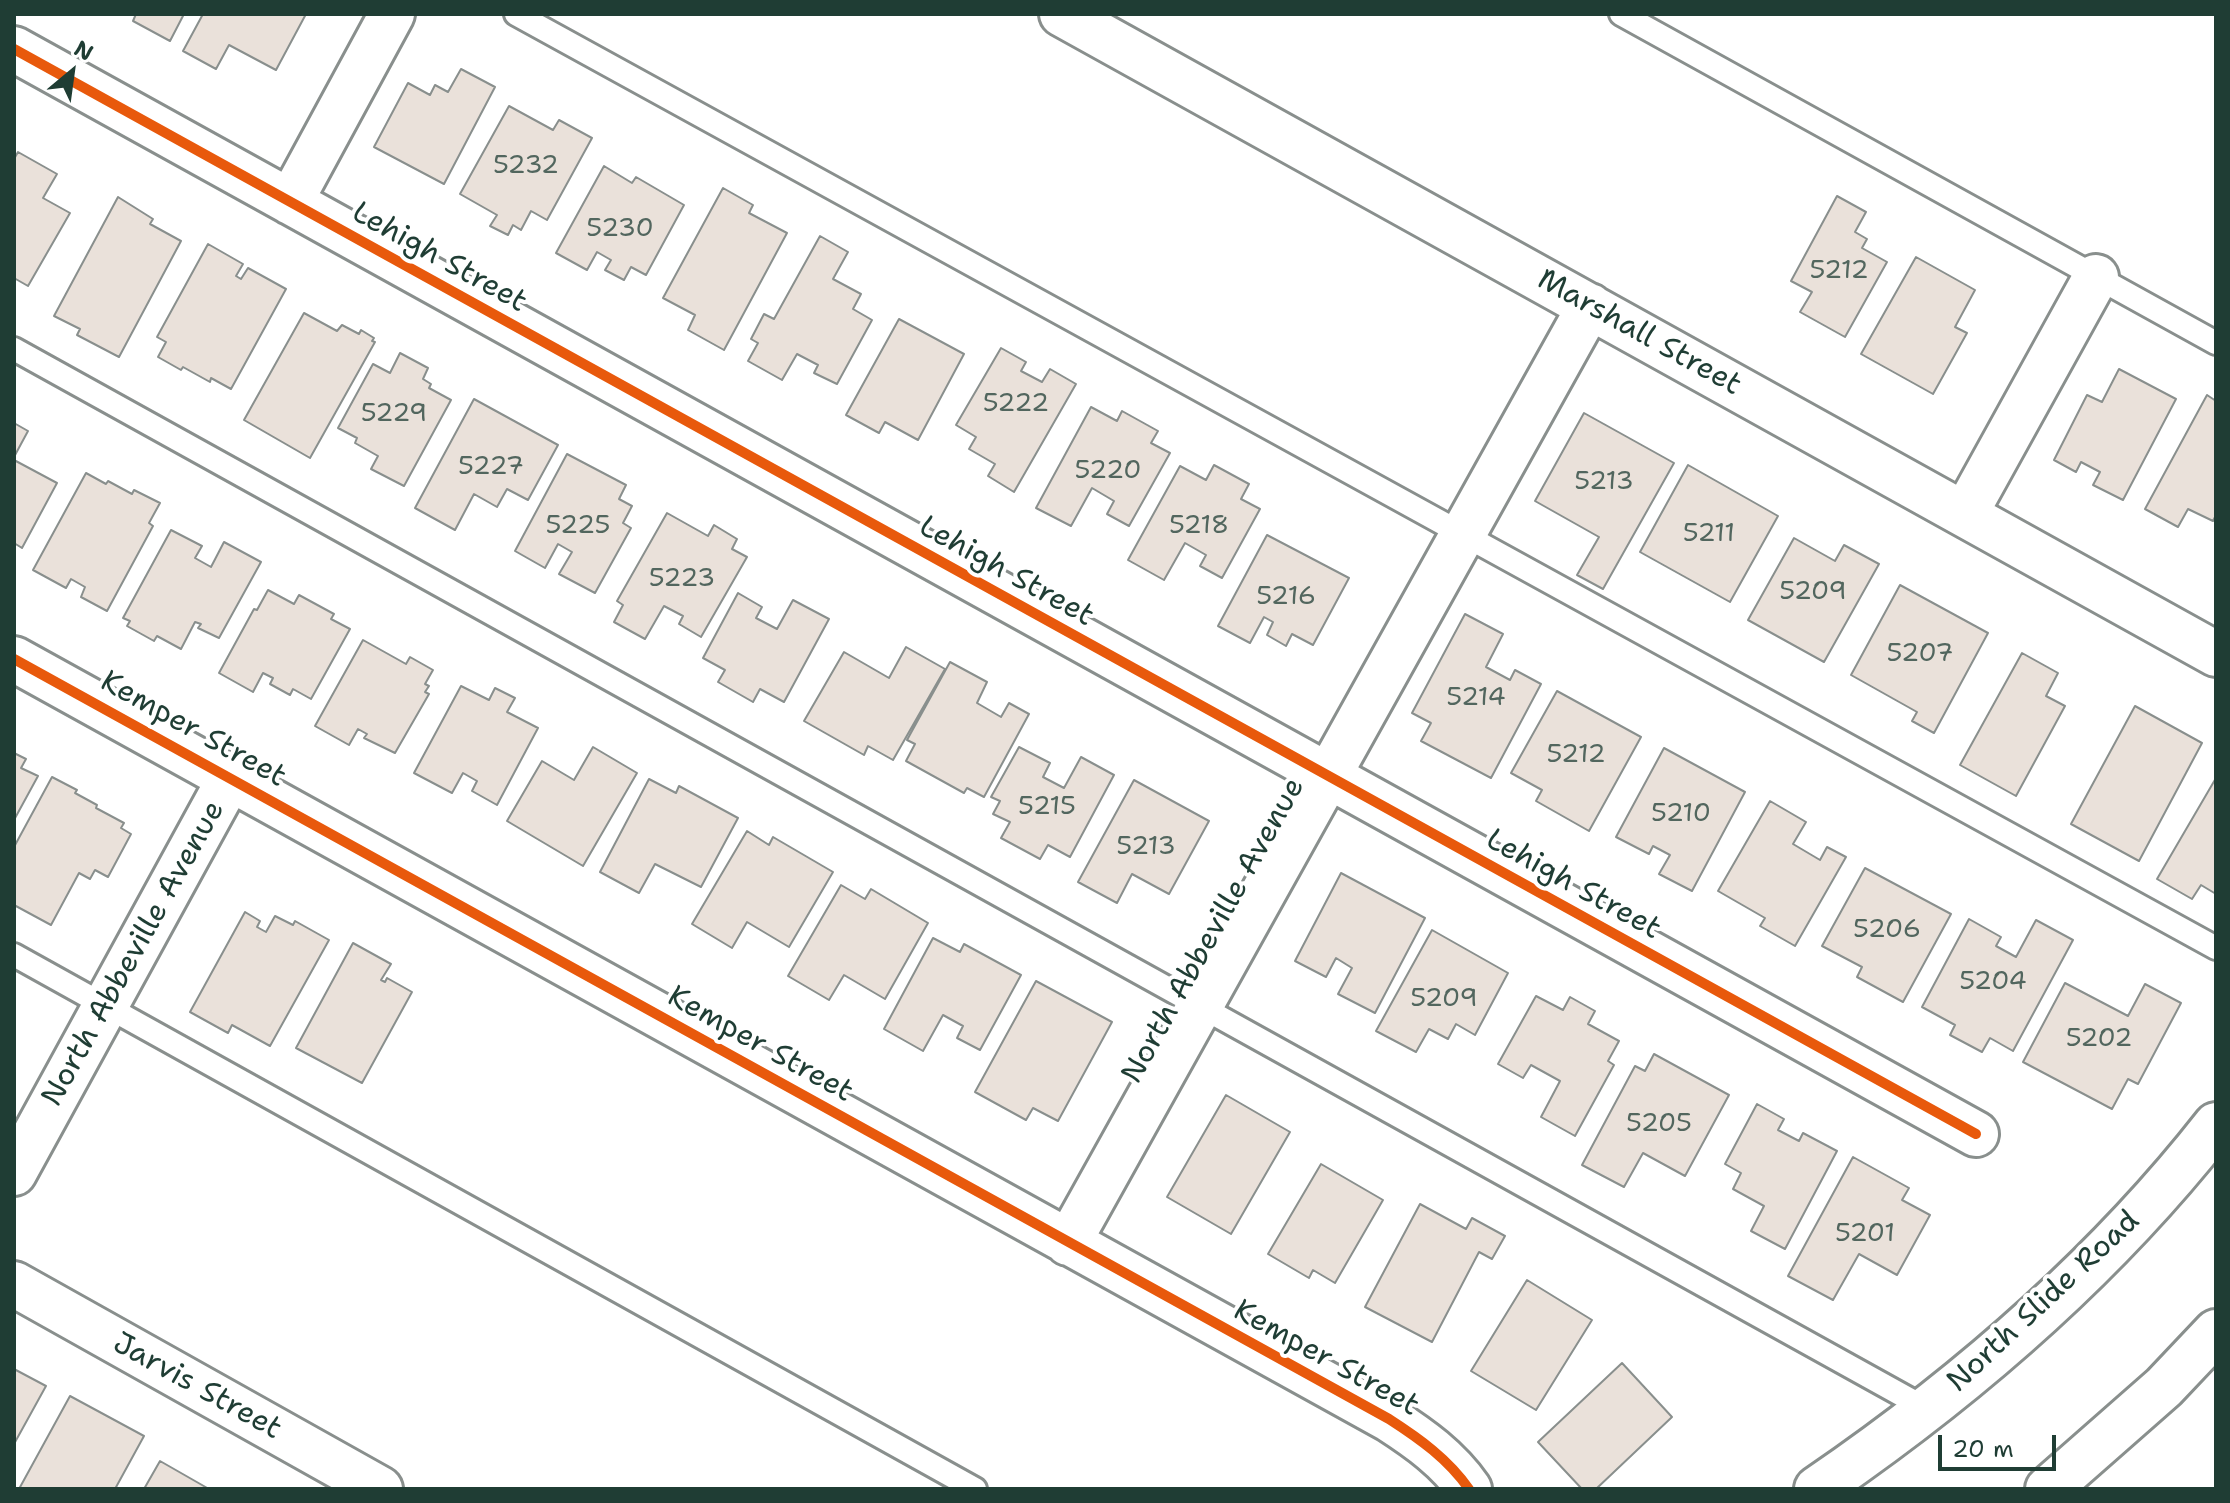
<!DOCTYPE html>
<html>
<head>
<meta charset="utf-8">
<style>
	body { margin:0 }
	#map { position:relative; width:2230px; height:1503px; overflow:hidden; background:#fff; font-family:"Shantell Sans",sans-serif }
	canvas { display:block }
	.frame { position:absolute; inset:0; border:16px solid #1f3d34; pointer-events:none }
	.north { position:absolute; left:32px; top:32px; width:80px; height:80px; -webkit-text-stroke:6px #fff; paint-order:stroke; rotate:29deg; font-size:22px; font-weight:700; line-height:32px; text-align:center; color:#1f3d34 }
	.north::after { content:''; display:block; margin:auto; width:28px; height:36px; background:#1f3d34; clip-path:polygon(50% 0,100% 100%,50% 72%,0 100%) }
	.scale { position:absolute; left:1938px; top:1435px; width:118px; height:36px; box-sizing:border-box; border:4px solid #1f3d34; border-top:0; padding-left:10px; font-size:24px; line-height:28px; white-space:nowrap; color:#1f3d34; -webkit-text-stroke:6px #fff; paint-order:stroke }
</style>
</head>
<body>
<div id="map">
<canvas width="2230" height="1503"></canvas>
<div class="frame"></div>
<div class="north">N</div>
<div class="scale">20 m</div>
</div>
<script>
const g = document.querySelector('canvas').getContext('2d');
g.lineJoin = 'round';
function fillPath(path, color) { g.fillStyle = color; g.fill(path, 'evenodd'); }
function stroke(path, color, width, dash) { g.strokeStyle = color; g.lineWidth = width; g.lineCap = dash ? 'butt' : 'round'; g.setLineDash(dash || []); g.stroke(path); }
function label(font, color, halo, rows, align = 'center') {
  g.font = font + ' "Shantell Sans",sans-serif'; g.lineWidth = 8; g.setLineDash([]); g.textBaseline = 'middle'; g.strokeStyle = halo; g.fillStyle = color; for (const [text, x, y, turn = 0] of rows) {
    g.save(); g.translate(x, y); g.rotate((+turn || 0) * Math.PI / 180); g.textAlign = isNaN(turn) ? turn : align; if (halo) g.strokeText(text, 0, 0); g.fillText(text, 0, 0); g.restore();
  }
}
const building = new Path2D(`
	M136,14H184L170,41L133,21Z
	M203,14H306L276,70L229,45L216,69L183,51Z
	M461,69L495,87L444,184L374,147L408,83L430,95L435,85L448,92Z
	M509,106L553,130L559,120L592,138L547,220L531,211L521,230L513,225L508,235L490,226L497,215L460,194Z
	M18,152L57,174L43,198L70,213L28,286L14,278V159Z
	M604,166L632,183L636,177L684,205L646,275L631,267L624,280L605,270L611,260L597,252L587,270L556,253Z
	M723,188L753,205L749,213L787,233L724,350L688,330L695,315L663,298Z
	M1837,196L1866,212L1855,232L1867,239L1862,248L1887,262L1845,337L1800,312L1812,292L1791,281Z
	M118,197L153,219L150,224L181,241L119,357L77,335L80,329L54,316Z
	M820,236L848,252L833,279L861,294L853,309L872,320L837,384L814,373L818,365L797,354L782,380L748,361L758,343L751,339L764,314L774,319Z
	M208,244L243,264L236,276L241,279L248,268L286,289L231,389L211,378L210,382L183,367L181,370L158,357L166,342L157,337Z
	M1916,257L1975,290L1955,327L1967,333L1933,394L1861,354Z
	M304,313L337,331L342,325L359,334L361,330L374,338L372,341L375,342L310,458L244,420Z
	M899,319L964,354L918,440L885,422L879,433L846,415Z
	M1001,348L1026,362L1021,371L1042,382L1050,369L1076,384L1014,492L988,476L995,464L969,449L976,437L956,425Z
	M400,353L428,368L423,379L431,384L429,388L451,400L404,486L371,469L378,456L355,443L357,438L338,428L373,364L390,373Z
	M2119,369L2176,399L2123,500L2093,485L2100,472L2081,462L2076,472L2054,460L2087,395L2102,402Z
	M2207,395L2216,401V515L2213,521L2188,509L2178,527L2145,509Z
	M474,399L558,445L528,500L507,489L497,507L474,494L455,530L415,508Z
	M1091,407L1117,421L1122,411L1158,431L1151,443L1170,453L1129,526L1107,514L1114,501L1092,488L1071,526L1036,508Z
	M1584,413L1674,463L1603,589L1577,575L1599,537L1535,501Z
	M14,423L28,431L14,457Z
	M567,454L626,485L619,499L632,506L623,523L631,528L595,593L559,574L572,552L558,544L545,568L515,551Z
	M14,460L57,483L22,548L14,543Z
	M1214,465L1249,484L1241,499L1260,509L1222,578L1200,566L1206,555L1185,543L1164,580L1128,560L1180,466L1206,480Z
	M1688,465L1778,516L1730,602L1640,552Z
	M86,473L106,484L108,481L132,494L134,490L160,503L149,523L153,526L107,611L81,597L85,587L71,579L66,588L33,570Z
	M667,513L708,536L714,525L737,539L732,549L747,557L701,637L679,624L683,616L664,606L645,639L614,622L623,605L617,601Z
	M171,530L202,546L195,558L211,567L224,542L261,562L219,638L198,628L201,624L195,622L181,649L157,636L154,641L127,626L130,621L123,618Z
	M1267,535L1349,578L1313,645L1292,634L1286,646L1267,635L1273,622L1264,617L1250,643L1218,626Z
	M1794,538L1835,561L1844,545L1879,564L1824,662L1748,620Z
	M1900,585L1988,633L1934,733L1912,721L1917,712L1851,675Z
	M268,590L294,604L299,595L334,614L331,619L350,629L311,699L293,689L290,695L270,684L273,678L263,673L253,692L219,673L254,609L257,610Z
	M738,593L762,607L756,618L777,629L793,600L829,619L784,702L760,689L753,702L718,682L725,670L703,658Z
	M1465,614L1503,634L1486,667L1510,680L1515,670L1541,684L1491,778L1421,741L1431,723L1412,713Z
	M363,640L406,664L410,657L433,670L425,684L429,686L425,692L429,694L395,753L364,738L367,734L358,729L349,745L315,726Z
	M906,647L945,669L893,760L868,746L864,755L804,721L844,652L889,678Z
	M2022,653L2058,673L2046,696L2065,706L2016,796L1960,765Z
	M950,662L987,682L977,703L1001,717L1009,703L1029,714L984,797L967,788L964,793L906,761L915,744L907,740Z
	M461,686L489,700L495,688L515,698L507,712L538,728L497,805L472,791L477,781L463,773L452,793L414,773Z
	M1557,691L1641,737L1589,831L1536,801L1542,790L1511,773Z
	M2135,706L2202,743L2139,861L2071,824Z
	M593,747L637,773L583,866L507,821L542,761L574,780Z
	M1019,747L1050,763L1043,777L1064,788L1081,757L1114,775L1070,857L1048,845L1040,859L1001,838L1010,822L993,814L1000,801L991,797Z
	M1664,748L1745,792L1692,891L1659,874L1670,855L1653,846L1649,854L1616,837Z
	M14,753L26,759L21,768L38,776L14,820Z
	M52,777L77,790L75,793L97,805L96,808L124,823L121,828L131,834L108,877L95,870L90,879L79,873L51,925L14,905V847Z
	M2216,778V894L2201,885L2192,899L2157,879Z
	M649,779L676,793L679,786L738,818L701,887L655,864L639,893L600,872Z
	M1134,780L1209,821L1169,894L1132,874L1117,903L1078,882Z
	M1770,801L1806,822L1793,844L1820,860L1827,847L1846,857L1795,946L1760,926L1765,918L1718,891Z
	M747,831L769,845L773,837L833,872L789,947L747,922L732,948L692,924Z
	M1865,868L1951,914L1903,1002L1857,977L1862,967L1822,946Z
	M1341,873L1425,918L1375,1013L1338,994L1352,968L1336,958L1326,977L1295,961Z
	M841,885L865,899L871,889L928,923L885,999L844,975L829,1000L788,976Z
	M245,912L260,921L257,927L266,932L275,916L293,925L295,921L329,940L270,1046L232,1025L228,1033L190,1012Z
	M1969,919L2001,937L1996,946L2016,957L2036,920L2073,940L2013,1051L1990,1038L1982,1052L1950,1035L1955,1025L1922,1007Z
	M1432,930L1508,973L1475,1035L1456,1024L1448,1039L1429,1029L1416,1052L1376,1031Z
	M933,938L960,952L964,944L1021,975L980,1050L957,1038L963,1026L943,1015L923,1051L884,1029Z
	M353,943L391,964L381,980L385,982L387,978L412,992L362,1083L296,1048Z
	M1036,981L1112,1022L1058,1121L1033,1108L1026,1120L975,1092Z
	M2065,983L2128,1016L2145,984L2181,1003L2138,1084L2128,1079L2112,1109L2023,1062Z
	M1536,996L1563,1010L1570,997L1595,1011L1588,1024L1619,1041L1608,1061L1614,1065L1575,1136L1541,1117L1560,1081L1531,1065L1523,1078L1498,1064Z
	M1654,1054L1729,1095L1685,1176L1643,1153L1624,1187L1582,1165L1635,1066L1645,1071Z
	M1226,1095L1290,1132L1231,1234L1167,1197Z
	M1757,1104L1784,1119L1778,1130L1799,1141L1803,1133L1837,1151L1785,1249L1751,1231L1764,1206L1733,1189L1741,1173L1725,1164Z
	M1853,1157L1909,1188L1902,1200L1930,1215L1897,1275L1859,1254L1833,1300L1788,1276Z
	M1321,1164L1383,1200L1335,1283L1313,1270L1309,1278L1268,1254Z
	M1420,1204L1466,1229L1472,1218L1505,1236L1492,1259L1479,1252L1432,1342L1365,1307Z
	M1527,1280L1592,1320L1536,1410L1471,1371Z
	M1622,1363L1672,1417L1596,1489H1582L1538,1442Z
	M14,1369L46,1386L14,1444Z
	M70,1396L144,1436L115,1489H19Z
	M160,1461L209,1489H144Z`);
const service = new Path2D(`
	M516,14L2216,948
	M1621,14L2216,343
	M14,349L1927,1409
	M14,955L975,1489`);
const minor = new Path2D(`
	M1062,14L2216,654
	M14,49L1976,1134
	M290,202L392,14
	M1965,514L2096,277
	M14,659L1389,1419C1420,1439 1448,1459 1469,1489
	M14,1173L230,778
	M1068,1243L1590,306
	M14,1284L380,1489`);
const secondary = new Path2D(`
	M1817,1489C1966,1387 2104,1268 2216,1125
	M2048,1489L2164,1387L2216,1332`);
const cycleway = new Path2D(`
	M14,49L1976,1134
	M14,659L1389,1419C1420,1439 1448,1459 1469,1489`);
const numberNames = [
	["5232",526,166],
	["5230",620,229],
	["5212",1839,271],
	["5222",1016,404],
	["5229",394,414],
	["5227",491,467],
	["5220",1108,471],
	["5213",1604,482],
	["5225",578,526],
	["5218",1199,526],
	["5211",1709,534],
	["5223",682,579],
	["5209",1813,592],
	["5216",1286,597],
	["5207",1920,654],
	["5214",1476,698],
	["5212",1576,755],
	["5215",1047,807],
	["5210",1681,814],
	["5213",1146,847],
	["5206",1887,930],
	["5204",1993,982],
	["5209",1444,999],
	["5202",2099,1039],
	["5205",1659,1124],
	["5201",1865,1234]
];
const streetNames = [
	["Lehigh Street",439,258,29],
	["Marshall Street",1639,333,29],
	["Lehigh Street",1006,572,29],
	["Kemper Street",193,730,29],
	["Lehigh Street",1573,885,29],
	["North Abbeville Avenue",1214,931,-61],
	["North Abbeville Avenue",134,954,-61],
	["Kemper Street",760,1045,29],
	["North Slide Road",2044,1302,-43],
	["Kemper Street",1326,1359,29],
	["Jarvis Street",197,1387,29]
];
fillPath(building, '#eae1da');
stroke(building, '#898f8d', 2);
stroke(service, '#898f8d', 28);
stroke(minor, '#898f8d', 50);
stroke(secondary, '#898f8d', 50);
stroke(service, '#fff', 22);
stroke(minor, '#fff', 44);
stroke(secondary, '#fff', 44);
stroke(cycleway, '#e8590c', 10);
label('26px', '#52665e', null, numberNames);
label('30px', '#1f3d34', '#fff', streetNames);
</script>
</body>
</html>
